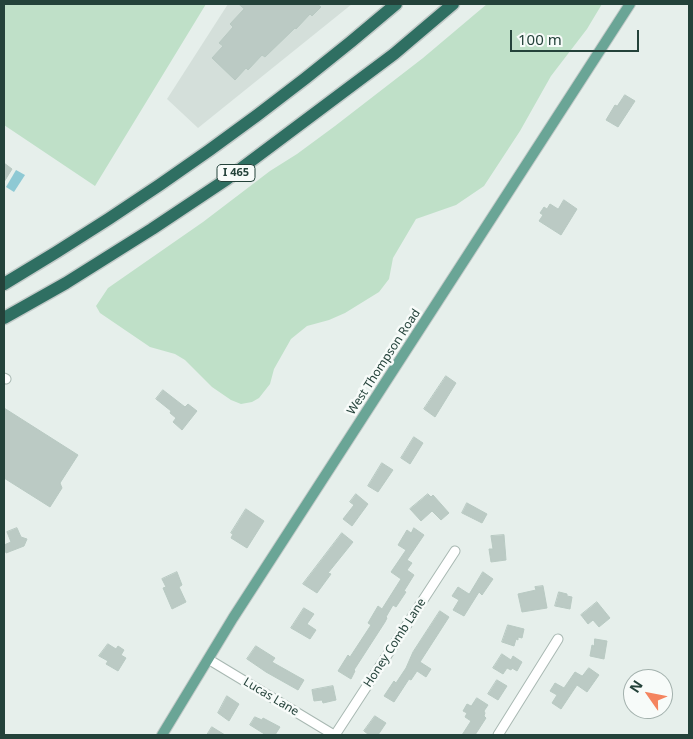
<!DOCTYPE html>
<html>
<head>
<meta charset="utf-8">
<style>
	body { margin:0 }
	#map { position:relative; width:693px; height:739px; overflow:hidden; background:#e6efeb; font-family:"Noto Sans",sans-serif }
	canvas { display:block }
	.frame { position:absolute; inset:0; border:5px solid #24423a; pointer-events:none }
	.north { position:absolute; left:623px; top:669px; width:50px; height:50px; box-sizing:border-box; background:#f7fbf9; border:1px solid #a3b1ad; border-radius:50%; rotate:303deg; font-size:14px; font-weight:700; line-height:20px; text-align:center; color:#24423a }
	.north::after { content:''; display:block; margin:auto; width:18px; height:22px; background:#f4845f; clip-path:polygon(50% 0,100% 100%,50% 72%,0 100%) }
	.scale { position:absolute; left:510px; top:30px; width:129px; height:22px; box-sizing:border-box; border:2px solid #24423a; border-top:0; padding-left:6px; font-size:15px; line-height:18px; white-space:nowrap; color:#24423a; -webkit-text-stroke:4px #f7fbf9; paint-order:stroke }
</style>
</head>
<body>
<div id="map">
<canvas width="693" height="739"></canvas>
<div class="frame"></div>
<div class="north">N</div>
<div class="scale">100 m</div>
</div>
<script>
const g = document.querySelector('canvas').getContext('2d');
g.lineJoin = 'round';
function fillPath(path, color) { g.fillStyle = color; g.fill(path, 'evenodd'); }
function stroke(path, color, width, dash) { g.strokeStyle = color; g.lineWidth = width; g.lineCap = dash ? 'butt' : 'round'; g.setLineDash(dash || []); g.stroke(path); }
function label(font, color, halo, rows, align = 'center') {
  g.font = font + ' "Noto Sans",sans-serif'; g.lineWidth = 5; g.setLineDash([]); g.textBaseline = 'middle'; g.strokeStyle = halo; g.fillStyle = color; for (const [text, x, y, turn = 0] of rows) {
    g.save(); g.translate(x, y); g.rotate((+turn || 0) * Math.PI / 180); g.textAlign = isNaN(turn) ? turn : align; if (halo) g.strokeText(text, 0, 0); g.fillText(text, 0, 0); g.restore();
  }
}
const built = new Path2D(`
	M228,4H352L198,128L167,99Z`);
const green = new Path2D(`
	M4,4H206L95,186L4,125Z
	M487,4H602L587,29L551,76L520,131L484,186L456,205L416,219L393,258L389,279L379,292L345,313L329,320L307,326L291,339L274,369L270,384L259,398L252,402L241,404L231,400L212,387L185,360L175,354L150,347L100,313L96,306L108,288L203,222L270,171L297,154L335,126L423,58Z`);
const water = new Path2D(`
	M16,170L25,175L14,192L6,187Z`);
const building = new Path2D(`
	M239,4H317L321,7L312,16L310,14L296,29L295,28L265,57L262,55L248,70L246,68L235,80L212,58L223,46L219,43L233,27L230,24L244,9Z
	M625,95L635,101L618,127L606,120L615,105L617,106Z
	M4,163L12,169L4,182Z
	M564,200L577,209L561,235L539,221L543,215L540,213L544,207L547,209L550,204L558,209Z
	M446,376L456,383L435,417L424,409Z
	M163,390L185,407L188,404L197,411L182,430L173,422L176,418L170,413L171,411L156,399Z
	M4,408L78,455L60,483L62,488L50,507L4,478Z
	M414,437L423,443L410,464L401,458Z
	M382,463L393,470L378,492L368,486Z
	M356,494L368,504L352,526L343,519L354,505L350,502Z
	M428,494L431,497L433,495L449,513L441,520L432,511L421,521L410,509Z
	M467,503L487,514L482,523L462,513Z
	M246,509L264,521L247,548L231,538L233,534L231,533Z
	M17,528L21,537L27,539L24,546L6,553L4,545L11,542L7,532Z
	M414,528L424,535L407,560L412,563L407,570L414,575L404,591L406,592L396,607L393,605L386,617L387,618L385,622L354,670L355,671L351,679L338,671L348,655L350,657L371,625L368,623L378,606L382,609L401,579L391,572L406,550L398,545L407,530L411,533Z
	M342,533L353,542L328,573L331,574L317,593L303,584Z
	M504,535L506,560L491,562L489,549H493L491,536Z
	M177,572L182,585L179,587L186,602L172,609L163,588L166,587L162,579Z
	M483,572L493,579L482,595L479,592L464,616L453,610L459,600L452,596L458,587L469,594Z
	M543,586L547,608L522,612L518,594L536,590L535,587Z
	M559,592L567,594V596L572,597L570,609L555,606Z
	M597,602L610,618L599,627L593,620L588,624L581,615Z
	M304,608L314,614L307,624L316,630L310,639L291,628Z
	M440,611L449,617L420,662L431,669L426,677L417,671L411,680L409,679L394,702L384,696L394,681L396,683L406,668L413,652Z
	M508,625L524,629L522,638L518,637V640L516,639L514,646L502,642Z
	M595,639L607,641L604,659L590,656L592,645L594,646Z
	M108,644L116,649L118,646L124,650L121,655L126,658L118,671L106,664L108,661L99,656Z
	M256,646L275,658L272,662L304,680L298,690L266,672L247,659Z
	M502,654L511,660L513,656L522,662L517,671L512,668L511,670L507,668L503,674L493,668Z
	M589,668L599,675L587,692L577,685L561,709L552,703L557,695L550,691L555,683L564,688L575,672L582,676Z
	M497,680L507,686L498,700L488,694Z
	M333,686L336,700L323,703L322,700L314,701L312,690Z
	M227,696L239,704L229,721L218,713Z
	M477,698L488,705L484,711L485,713L484,716L486,718L475,735H462L471,721L465,717L467,713L463,711L467,704L471,706Z
	M375,716L386,723L378,735H369L364,731Z
	M255,717L262,720L263,718L280,727L275,735H266L250,725Z
	M212,727L225,735H207Z`);
const minor = new Path2D(`
	M4,378L6,379
	M208,659L334,735
	M335,735L455,551
	M498,735L558,639`);
const major = new Path2D(`
	M162,735L233,618L630,4`);
const highway = new Path2D(`
	M4,284C142,202 275,108 396,4
	M4,318L66,283L152,229L227,179L394,54L453,4`);
const shields = [
	[236,173,38]
];
const shieldNames = [
	["I 465",236,173]
];
const streetNames = [
	["West Thompson Road",384,362,-57],
	["Honey Comb Lane",395,643,-57],
	["Lucas Lane",271,697,31]
];
fillPath(built, '#d4dfda');
fillPath(green, '#bfe0c8');
fillPath(water, '#8ec9d4');
fillPath(building, '#bbcac4');
stroke(building, '#b8c9c2', 1);
stroke(minor, '#a8b8b2', 11);
stroke(major, '#c2cac8', 12);
stroke(highway, '#c2cac8', 15);
stroke(minor, '#fff', 9);
stroke(major, '#6aa596', 10);
stroke(highway, '#2f6f62', 12);
for (const [x, y, w] of shields) { const box = new Path2D(); box.roundRect(x - w / 2, y - 8.5, w, 17, 4); g.fillStyle = '#f7fbf9'; g.fill(box); stroke(box, '#24423a', 1); }
label('bold 11px', '#24423a', null, shieldNames);
label('12px', '#24423a', '#f7fbf9', streetNames);
</script>
</body>
</html>
